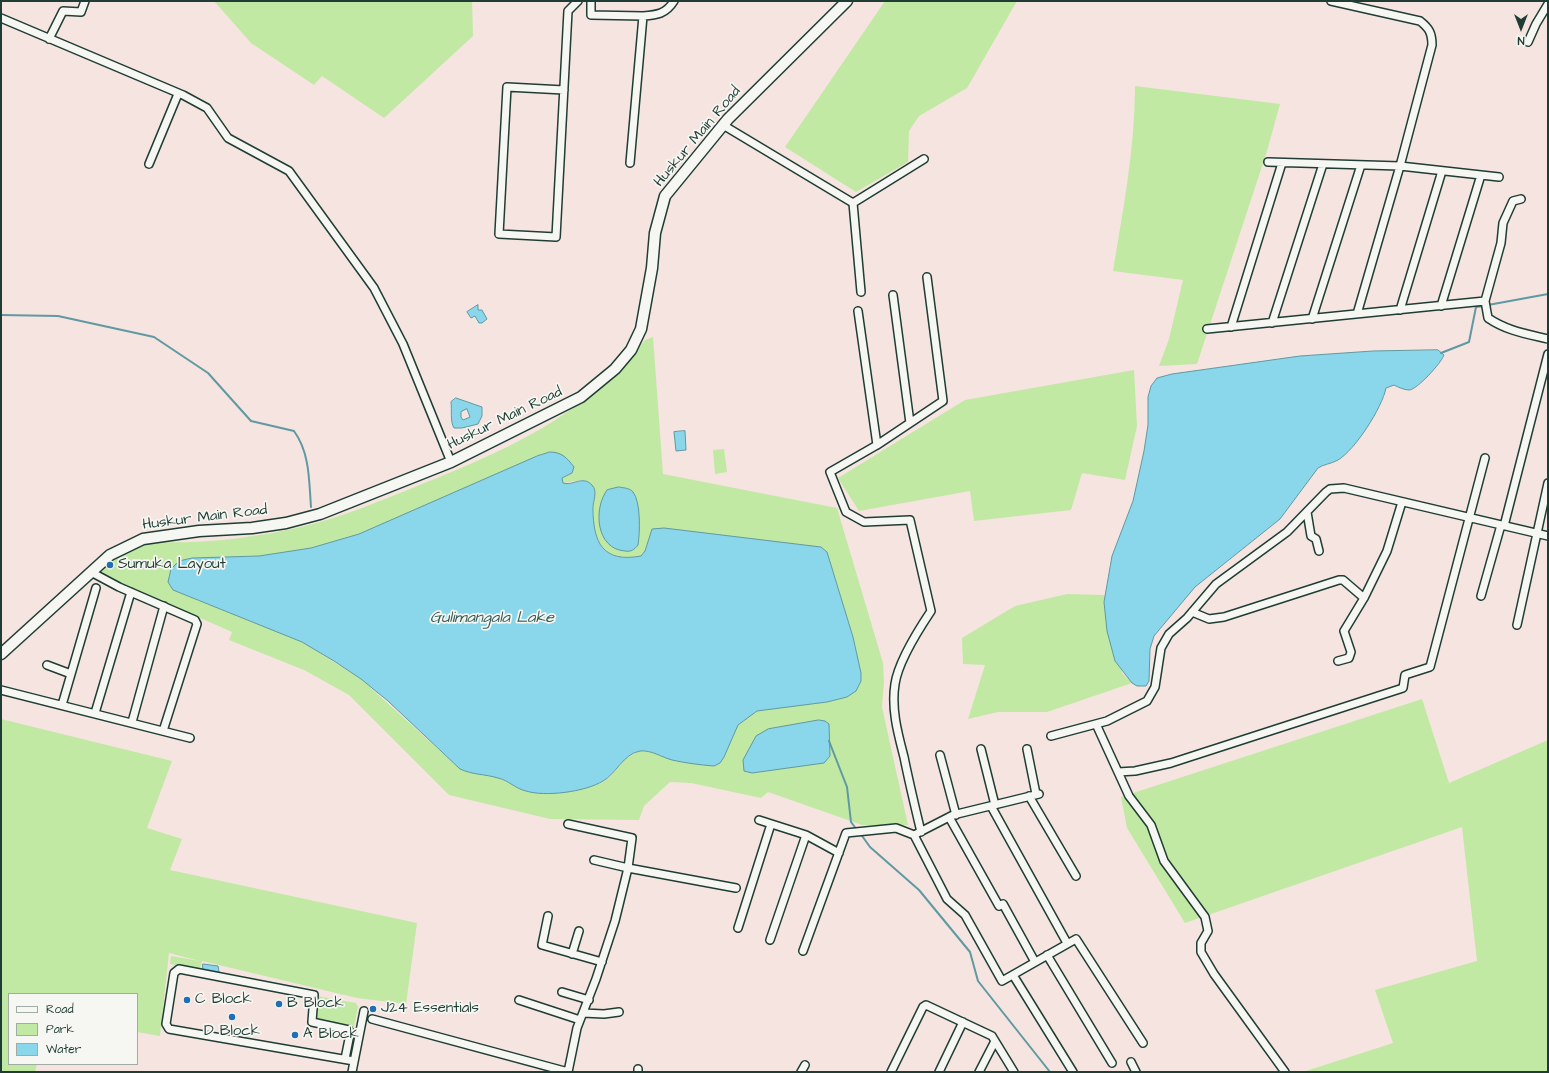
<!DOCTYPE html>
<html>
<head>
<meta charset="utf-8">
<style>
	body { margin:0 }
	#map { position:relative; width:1549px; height:1073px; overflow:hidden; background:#f6e4e0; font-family:"Architects Daughter",sans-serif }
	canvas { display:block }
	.frame { position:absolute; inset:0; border:2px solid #1f3d34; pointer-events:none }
	.legend { position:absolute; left:8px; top:993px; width:130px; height:72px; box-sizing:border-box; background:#f6f6f2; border:1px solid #a0aca6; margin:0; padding:5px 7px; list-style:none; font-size:12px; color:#1f3d34 }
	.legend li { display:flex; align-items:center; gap:8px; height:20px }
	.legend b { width:20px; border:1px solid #a0aca6 }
	.north { position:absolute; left:1501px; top:8px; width:40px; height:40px; -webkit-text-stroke:3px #f6f6f2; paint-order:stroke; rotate:180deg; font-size:11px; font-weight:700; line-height:16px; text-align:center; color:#1f3d34 }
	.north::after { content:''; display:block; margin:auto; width:14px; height:18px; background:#1f3d34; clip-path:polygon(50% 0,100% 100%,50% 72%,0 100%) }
</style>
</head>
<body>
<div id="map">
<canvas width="1549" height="1073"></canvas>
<div class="frame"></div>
<ul class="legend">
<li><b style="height:5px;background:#f6f6f2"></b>Road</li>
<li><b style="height:11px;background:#c1e9a4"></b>Park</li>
<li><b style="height:11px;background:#8ad6ea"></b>Water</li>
</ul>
<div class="north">N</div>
</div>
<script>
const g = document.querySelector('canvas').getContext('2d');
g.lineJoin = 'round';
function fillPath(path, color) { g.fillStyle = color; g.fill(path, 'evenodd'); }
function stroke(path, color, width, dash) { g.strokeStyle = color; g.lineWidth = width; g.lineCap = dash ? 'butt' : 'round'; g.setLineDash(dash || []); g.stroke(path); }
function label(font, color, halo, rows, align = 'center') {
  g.font = font + ' "Architects Daughter",sans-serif'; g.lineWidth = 3.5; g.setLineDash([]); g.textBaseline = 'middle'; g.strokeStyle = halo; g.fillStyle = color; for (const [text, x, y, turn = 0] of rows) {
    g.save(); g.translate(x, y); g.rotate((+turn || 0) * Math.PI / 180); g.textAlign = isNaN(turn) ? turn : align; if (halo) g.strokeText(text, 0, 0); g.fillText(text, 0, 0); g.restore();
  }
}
const green = new Path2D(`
	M214,1H472L473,36L384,118L322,76L314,85L251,43Z
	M885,1H1017L967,88L919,116L909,131L908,162L856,192L785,147Z
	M1135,86L1280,104L1267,151L1197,364L1159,366L1169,339L1183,280L1113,271C1123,210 1135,148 1135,86Z
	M653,337L663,474L837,508L883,663L884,682L882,707L908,825H862L768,792L761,798L691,783L670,782L644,806L639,820L550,819L449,795L349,695L304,670L229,640L232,632L98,573C112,561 126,549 144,544C156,541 177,543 190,542C221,541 252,537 282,531C326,523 368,506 410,489C502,452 582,419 645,340ZM550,452L572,473L562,478L563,483L582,480L595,492C591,529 593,564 641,556L645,551L650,535L664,528L821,547L827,552L853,637L861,673L847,697L827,702L757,711L738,725L720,763L672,760L652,752L639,751L625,759L610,777L601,783L572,791H525L500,778L460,769L361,679L302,642L173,590L168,582L179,561L192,558L259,556L311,548L359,534L537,456Z
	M1134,370L1137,426L1125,480L1082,473L1071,510L974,521L970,491L859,511L838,478L965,400Z
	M724,449L727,472L715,474L713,450Z
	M1067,594L1105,595L1104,602L1122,673L1132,683L1047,712H998L968,719L985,665L963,664L962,638L1015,606Z
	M1422,699L1449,783L1548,740V1072H1303L1393,1043L1375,990L1477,961L1462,827L1185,923L1127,828L1121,797Z
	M1,719L172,761L147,828L182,839L170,870L417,923L406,1004L357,998L202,961L200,970L170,964L171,956L200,961L169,953L160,1036L137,1032V994H9V1064H37L35,1072H1Z
	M317,996L356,1003L358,1007L354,1027L316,1019Z`);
const water = new Path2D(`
	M478,305V310H482L487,319L482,323H479L475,316L471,318L467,312Z
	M1438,350L1444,355C1442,362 1417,390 1409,390C1404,390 1398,387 1394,385L1386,388C1382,408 1355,450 1338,460C1331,464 1324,464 1318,468L1280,519L1195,587L1154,636L1150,649L1149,681L1146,686H1137L1132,683L1115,661L1107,631L1104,602L1112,556L1133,501L1144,451L1148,425V397L1151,386L1157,378L1172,374L1300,356L1373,351Z
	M456,398L482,407V416L478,424L462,428H454C450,422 452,410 451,402ZM467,409L470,417L463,420L461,417V412Z
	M685,431L686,450L676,451L674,432Z
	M550,452C562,452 567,458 574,467L572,473L562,478L563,483C574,486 582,475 592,485C598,491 593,501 593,508C593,543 603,563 641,556L645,551L652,529L664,528L821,547L827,552L853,637L861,673V681L856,691L847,697L827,702L757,711L738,725L724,757L720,763L714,766C701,765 685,763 672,760C661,757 652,750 640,751C623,754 616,774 603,781C585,792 545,797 526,791C516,789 508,780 498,778C485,774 473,775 460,769L388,701L361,679L334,661L302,642L173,590L168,582L171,569L179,561L192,558L259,556L311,548L359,534L537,456Z
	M619,487C624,488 630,488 633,492C641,502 640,533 638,545C634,550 631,552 625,551C596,549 593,509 607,490Z
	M819,720L825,721L829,724L830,756L824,763L752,773L744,771L743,760L756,736L768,729Z
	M203,964L218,966L219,972L203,970Z`);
const stream = new Path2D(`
	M1488,305L1548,294
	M1,315L58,316L154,337L208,373L251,421L294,431C310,453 309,481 311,507
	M1441,353L1469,342L1476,307L1484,306
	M829,741L847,787L851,822L857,830
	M860,833L870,847L919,890L970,952L978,981L1050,1072`);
const street = new Path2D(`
	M591,1V15L643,16L630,163
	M1331,1L1420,21C1429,28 1432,33 1432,45L1400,166L1357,314
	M643,16C657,15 666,14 674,1
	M1,18L183,95L207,108L228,138L289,171L374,288L403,344L451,462
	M49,39L63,11L81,12L85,1
	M1528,42L1536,24L1548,4
	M564,90L507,87L499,234L556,237L568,11L578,1
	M723,125L853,203
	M1268,162L1400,166L1499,177
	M149,164L178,94
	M861,292L853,203L924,159
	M893,295L910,423
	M1485,301L1501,243L1503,223L1513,201L1521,199
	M1441,306L1481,175
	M1400,310L1442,171
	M858,311L877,445L830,472L846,512L864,522L910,520L931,611C919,629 898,663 895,684C891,709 898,734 904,757C909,782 915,807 921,832
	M1312,319L1361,165
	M1272,323L1323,164
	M1231,327L1282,163
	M1207,329L1485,301L1488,318C1507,331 1527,334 1548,339
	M877,445L943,401L927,277
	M1307,512L1311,536L1316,539L1319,551
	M1504,526L1548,354
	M91,572L119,587L195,620L197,624L163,731
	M1481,596L1501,525
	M1192,612L1209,619L1224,617L1339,580H1343L1364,598
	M1517,625L1548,483
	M1338,661L1349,658L1351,652L1344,631L1364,598L1387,551L1402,502
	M47,665L71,674
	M1,690L190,738
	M62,705L96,588
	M95,713L131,592
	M132,722L164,606
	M1096,724L1118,772
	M1051,736L1107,721L1147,701L1155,687L1161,648L1169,634L1187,618L1216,584L1287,532L1326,492L1330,489L1344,488L1548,536
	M981,749L995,805
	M1027,749L1036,794
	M940,755L956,815
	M1039,794L953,815L914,835L947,899L965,915L1002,981L1076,939L1143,1043
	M1029,796L1076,876
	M991,806L1067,943
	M949,817L999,906L1003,904L1035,962
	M759,820L806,835L839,853
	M568,824L632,838L628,868L615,921L596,979L577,1028L568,1072
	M594,860L628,868L736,888
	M548,916L542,945L602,962
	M738,928L771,824
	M770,940L806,835
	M803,951L846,833L896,828L914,835
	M572,954L579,931
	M1047,955L1112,1063
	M1013,975L1073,1072
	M562,992L589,1000
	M519,1000L580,1020
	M583,1013L604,1014L619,1012
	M372,1019L568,1072
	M345,1059L350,1034L349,1030L312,1022L314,995L179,969L174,973L166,1024L169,1029L354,1061
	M1131,1062L1136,1072
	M352,1072L364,1011
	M638,1072V1069
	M801,1072L805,1065
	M891,1072L923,1007L926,1005L992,1036L1014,1072
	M939,1072L963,1022
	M979,1072L995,1041
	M1285,1072L1214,974L1201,952V943L1208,931L1205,917L1164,861L1151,825L1129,796L1118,772L1135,771L1171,763L1403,688L1405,675L1430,667L1485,458`);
const secondary = new Path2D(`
	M1,654L110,555L143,539L199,531L252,528L286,523L320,514L451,462L581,397L615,369L631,350L641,329L652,268L655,233L665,196L728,119L847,1`);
const markers = [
	[110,565,4,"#1f6fb2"],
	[187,1000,4,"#1f6fb2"],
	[279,1004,4,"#1f6fb2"],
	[373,1009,4,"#1f6fb2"],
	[232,1017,4,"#1f6fb2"],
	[295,1035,4,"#1f6fb2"]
];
const streetNames = [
	["Huskur Main Road",698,137,-50],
	["Huskur Main Road",505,419,-26],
	["Huskur Main Road",205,518,-7]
];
const poiNames = [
	["Sumuka Layout",118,565],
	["C Block",195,1000],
	["B Block",287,1004],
	["J24 Essentials",381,1009],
	["D Block",232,1032,"center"],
	["A Block",303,1035]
];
const waterNames = [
	["Gulimangala Lake",492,619]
];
fillPath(green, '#c1e9a4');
fillPath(water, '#8ad6ea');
stroke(water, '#5f99a1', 1);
stroke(stream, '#5f99a1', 2);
stroke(street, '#1f3d34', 10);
stroke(secondary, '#1f3d34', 13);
stroke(street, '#f6f6f2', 7);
stroke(secondary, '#f6f6f2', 10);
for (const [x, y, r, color] of markers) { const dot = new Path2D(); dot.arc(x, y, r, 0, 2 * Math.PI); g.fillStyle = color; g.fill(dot); stroke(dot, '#f6f6f2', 1.5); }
label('15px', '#1f3d34', '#f6f6f2', streetNames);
label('15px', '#1f3d34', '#f6f6f2', poiNames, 'left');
label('italic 16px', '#345c58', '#f6f6f2', waterNames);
</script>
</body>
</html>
